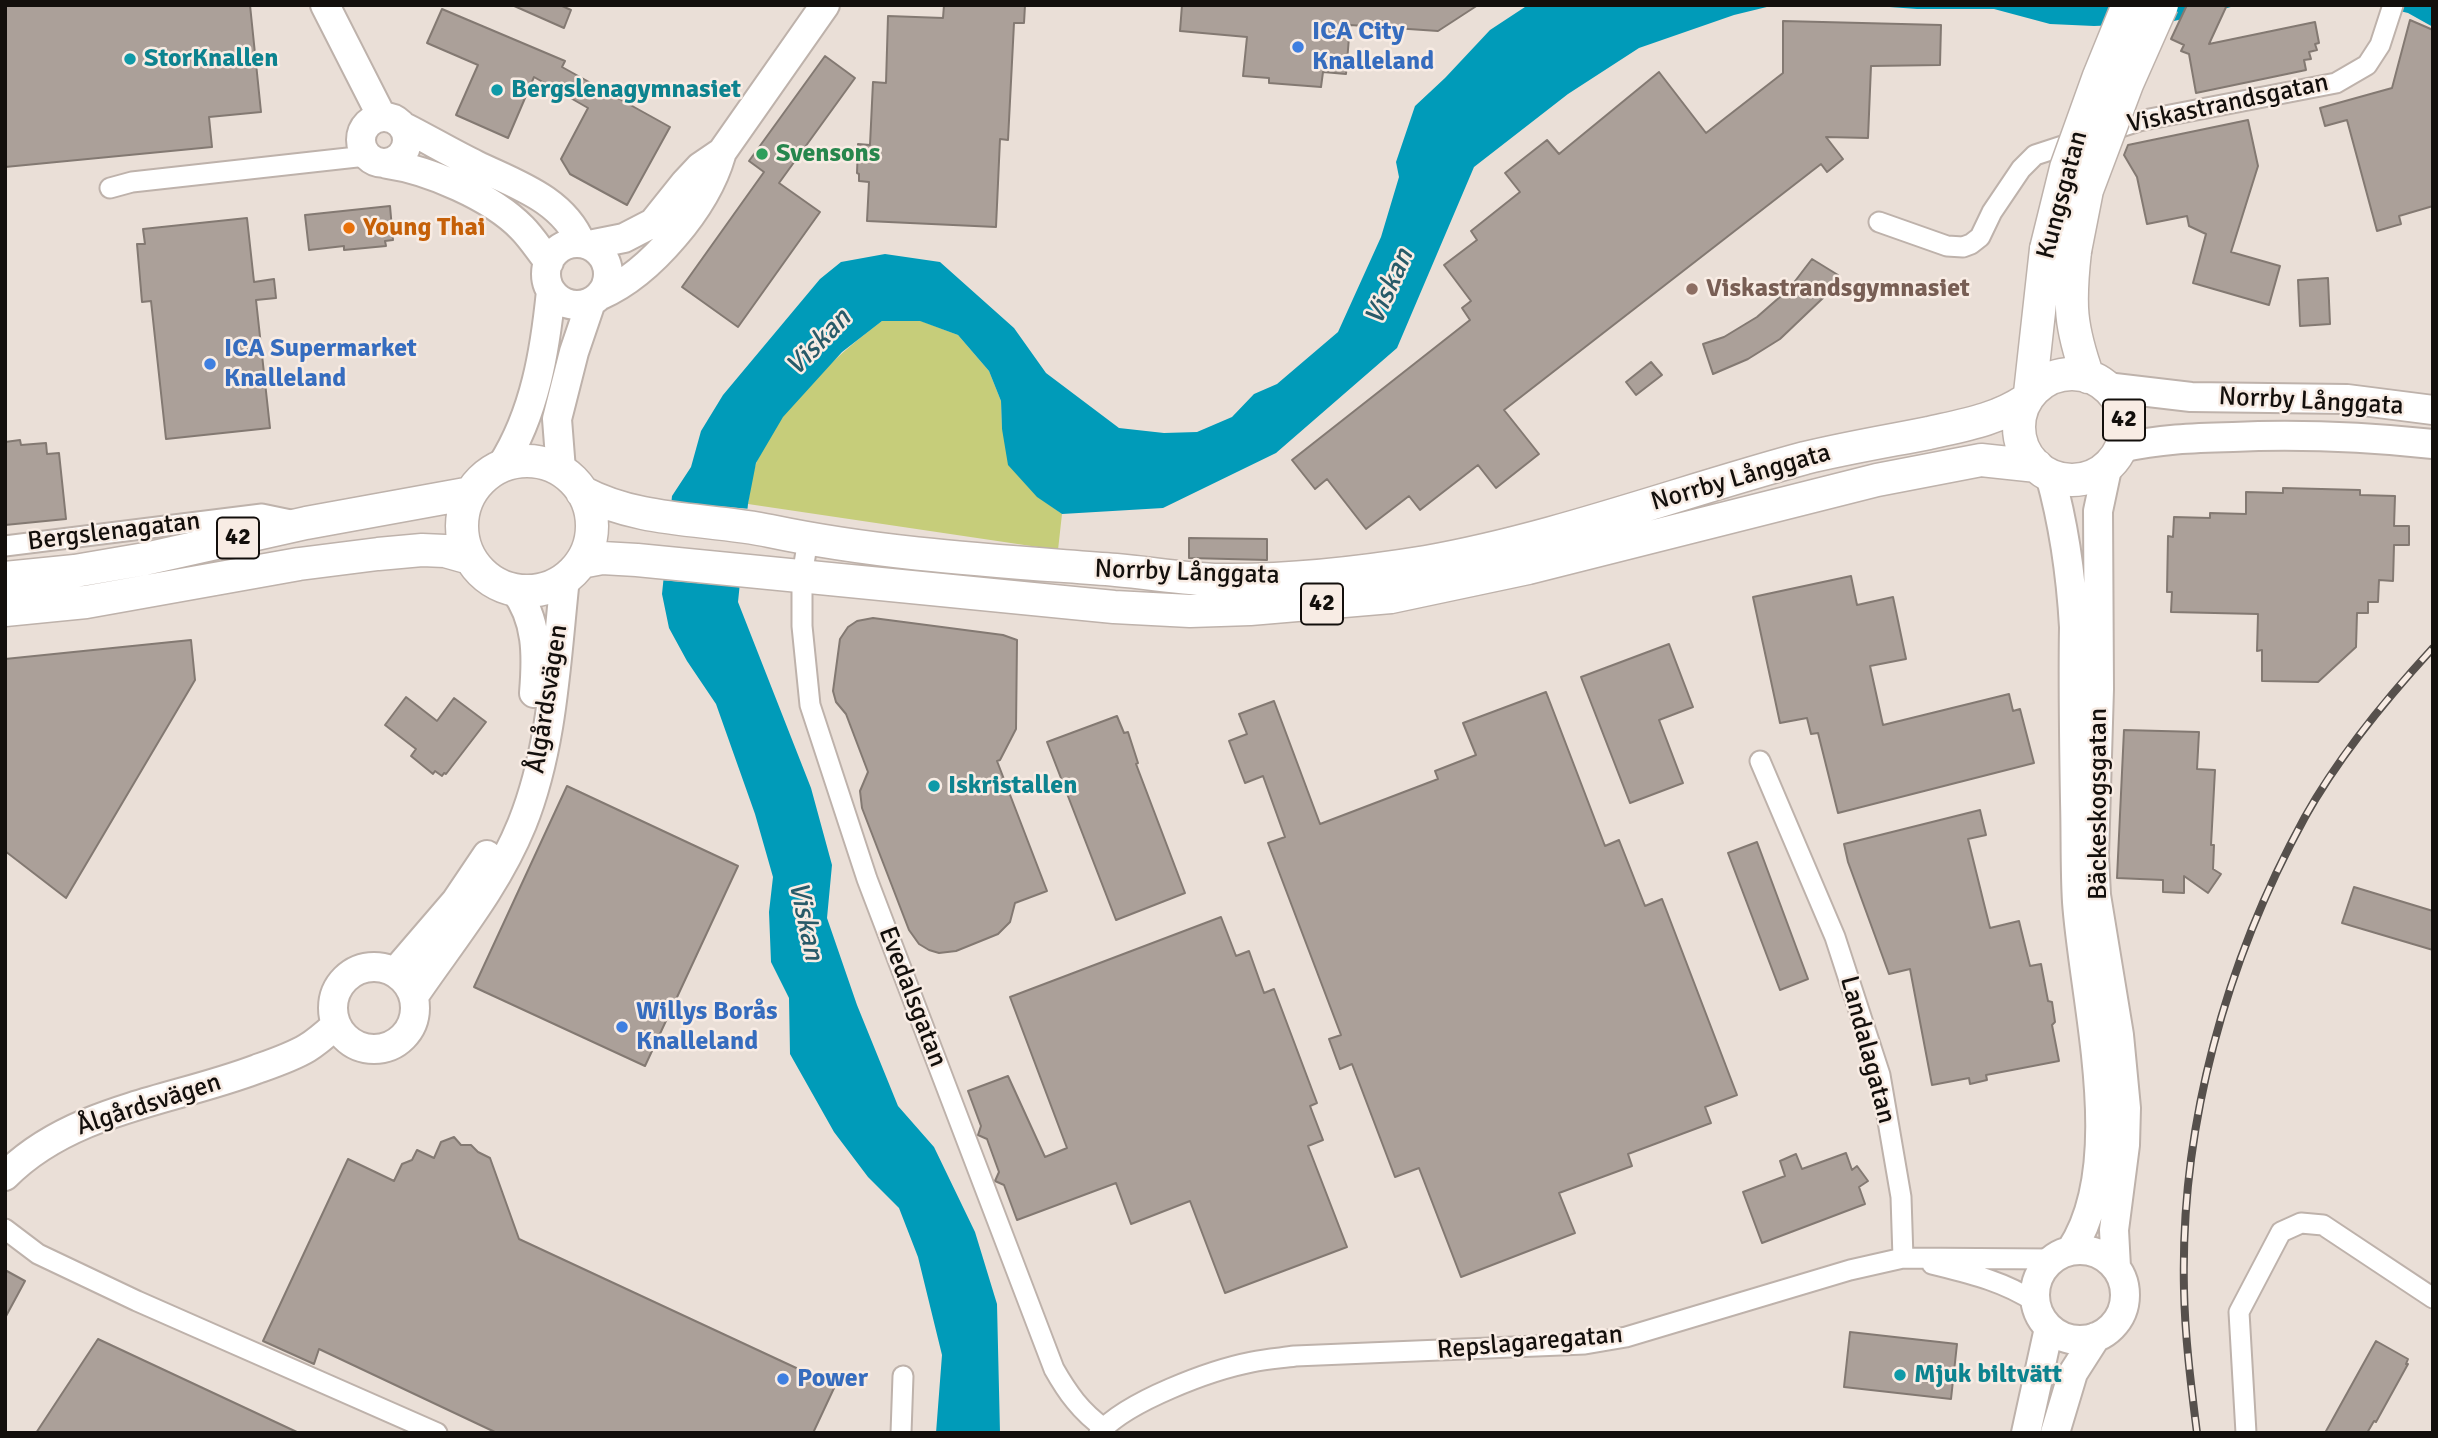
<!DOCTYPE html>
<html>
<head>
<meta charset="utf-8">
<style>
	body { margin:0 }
	#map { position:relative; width:2438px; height:1438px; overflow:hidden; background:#eadfd7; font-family:Signika,sans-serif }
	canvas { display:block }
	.frame { position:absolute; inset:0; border:7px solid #130f0c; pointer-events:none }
</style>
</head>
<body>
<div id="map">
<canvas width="2438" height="1438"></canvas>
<div class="frame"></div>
</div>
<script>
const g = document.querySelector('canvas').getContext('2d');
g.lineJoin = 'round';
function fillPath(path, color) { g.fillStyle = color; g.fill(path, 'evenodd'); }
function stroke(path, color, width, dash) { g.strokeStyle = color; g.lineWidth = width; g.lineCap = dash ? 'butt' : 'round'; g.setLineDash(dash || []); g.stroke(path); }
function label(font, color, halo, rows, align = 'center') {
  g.font = font + ' Signika,sans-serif'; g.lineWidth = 5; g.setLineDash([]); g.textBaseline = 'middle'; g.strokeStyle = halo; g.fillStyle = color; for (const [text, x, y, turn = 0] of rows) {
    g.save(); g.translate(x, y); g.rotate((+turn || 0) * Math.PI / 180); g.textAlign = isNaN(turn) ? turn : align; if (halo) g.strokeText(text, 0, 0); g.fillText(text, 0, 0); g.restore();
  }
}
const green = new Path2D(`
	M882,321H921L958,335L989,371L1001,401L1002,429L1037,496L1062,514L1058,550L748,504C750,490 752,474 757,461C782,404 833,358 882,321Z`);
const water = new Path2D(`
	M1528,5H1775L1734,15L1639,48L1568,94L1474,167L1397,348L1276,453L1163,508L1062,514L1037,497L1008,465L1002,429L1001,401L989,371L958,335L920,321H882L842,352L783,417L756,463L748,504L738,602L811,788L832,865L827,918L857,1005L898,1106L934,1147L975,1232L997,1304L1000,1433H936L942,1355L918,1257L899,1208L868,1177L834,1132L790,1054L789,998L771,962L769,912L773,877L755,814L716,704L687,661L669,628L662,594L672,496L691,467L701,431L723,395L820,279L841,262L885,254L940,262L1014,328L1046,373L1119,428L1164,433L1197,432L1232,417L1254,394L1277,384L1338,332L1381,237L1399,177L1396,162L1415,106L1445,78L1490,30Z
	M1862,5H2239L2166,23L2094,26L2050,24L1994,9H1917Z
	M2375,5H2433V27L2408,13Z`);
const pier = new Path2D(`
	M668,502L751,509L743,587L660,580Z`);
const building = new Path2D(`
	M5,5H250L261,112L209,117L212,147L5,167Z
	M512,5H560L571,10L564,28Z
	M944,5H1025L1024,23H1014L1008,140L1000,139L996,227L867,221L869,182L859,181V174L857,173L858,144L870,145L873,82L886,83L888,16L943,18Z
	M1182,5H1478L1438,31L1350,25L1346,74L1323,72L1321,87L1269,83V78L1243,76L1247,37L1180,31Z
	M2187,5H2227L2209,44L2315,22L2319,43L2315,44L2317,50L2309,52L2311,59L2304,60L2306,70L2196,93L2189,54L2181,51L2184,45L2171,39Z
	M442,9L565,61L562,67L670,127L627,205L570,174L561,159L588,108L534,77L508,138L456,115L478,65L427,43Z
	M2410,20L2433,30V206L2399,216L2401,224L2377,231L2347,120L2325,126L2320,108L2392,88Z
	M1783,21L1941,25L1940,65L1871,66L1868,138L1826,137L1843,159L1827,172L1821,164L1504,410L1539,454L1496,488L1478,465L1420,510L1409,496L1366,529L1327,479L1315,489L1292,460L1470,320L1462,308L1471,301L1444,265L1477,240L1471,231L1520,192L1505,173L1547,140L1559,154L1659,72L1706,133L1783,73Z
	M825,56L855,78L779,183L820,212L738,327L682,287L764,172L749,161Z
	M2248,120L2258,166L2231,252L2280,266L2269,305L2193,283L2206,234L2189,226L2187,216L2147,224L2137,177L2124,155L2128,145Z
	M390,206L393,240L385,241L386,246L344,250V246L309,250L305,215Z
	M247,218L254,282L274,279L276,298L256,300L270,428L166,439L151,301L142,302L137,244H145L143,229Z
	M1812,259L1838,275L1823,298L1780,339L1748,359L1713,374L1703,344L1724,337L1757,317L1789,289Z
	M2328,278L2330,324L2300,326L2298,280Z
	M1651,362L1662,375L1636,395L1626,382Z
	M20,440L21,445L46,443L47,454L59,453L66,519L5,525V442Z
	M2283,488L2360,490V495L2395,496L2394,526H2409V545H2394L2393,581L2379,580L2378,602H2368V613H2357L2356,647L2318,682L2262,681V650L2257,651L2258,614L2171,612L2172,592H2167L2168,536L2173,537L2174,517L2210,518V513L2246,514V492L2283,493Z
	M1189,538L1267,539V560L1189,558Z
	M1851,576L1857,605L1893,597L1906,659L1870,666L1883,725L2009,694L2013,711L2020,709L2034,763L1838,813L1818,733L1811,734L1807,718L1780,723L1753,597Z
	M873,618L1003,635L1017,640L1016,729L1000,760L997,761L1047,891L1015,903L1010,922L998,934L956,951L939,953L929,950L919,944L909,930L862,808L860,791L868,772L846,714L836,702L833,691L840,639L848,627L857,621Z
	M191,640L195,680L66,898L5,851V659Z
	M1669,644L1693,707L1659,720L1683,783L1630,803L1581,677Z
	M1546,692L1605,846L1619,840L1645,906L1662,899L1737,1095L1705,1107L1711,1123L1628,1154L1632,1166L1559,1193L1575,1233L1461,1277L1419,1168L1395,1177L1352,1064L1340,1069L1329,1039L1341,1035L1268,843L1285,837L1263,776L1245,783L1229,741L1247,734L1239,714L1274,701L1320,824L1438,779L1435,771L1476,755L1463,723Z
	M406,697L437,721L454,698L486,722L446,774L444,773L442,776L435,771L433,774L411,756L416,749L385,725Z
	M1117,716L1124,733L1128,732L1138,763L1136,764L1185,893L1116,920L1047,742Z
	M2124,730L2199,732L2197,769L2215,770L2211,845H2214L2213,869L2221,874L2208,893L2184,876V893L2163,892V880L2117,878Z
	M567,786L738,866L645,1066L474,987Z
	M1980,810L1986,835L1968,839L1990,928L2019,921L2030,966L2041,964L2048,1001L2052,1002L2055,1022L2052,1025L2059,1061L1986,1075L1987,1080L1970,1084L1969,1078L1932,1085L1910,969L1889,974L1848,862L1844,844Z
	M1757,842L1808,979L1780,990L1728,853Z
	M2354,887L2433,911V950L2342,923Z
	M1221,917L1236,956L1249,951L1264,993L1274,989L1317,1103L1310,1106L1323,1140L1308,1146L1347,1247L1225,1293L1190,1201L1131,1224L1116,1183L1017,1220L1004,1185L995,1181L999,1172L987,1139L978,1135L981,1126L968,1091L1008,1076L1045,1157L1067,1148L1010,997Z
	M454,1137L461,1145H471L478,1152L490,1158L519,1239L835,1386L813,1433H497L319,1349L314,1364L263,1341L348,1159L394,1181L402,1164L412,1160L417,1150L434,1158L441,1142Z
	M1846,1153L1852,1170L1857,1166L1868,1181L1859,1187L1865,1204L1762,1243L1743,1192L1785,1176L1780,1161L1796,1154L1802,1169Z
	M5,1270L25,1281L5,1318Z
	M1850,1332L1957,1344L1951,1399L1844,1387Z
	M98,1339L299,1433H36Z
	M2376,1341L2408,1359L2406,1364H2408L2376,1422L2374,1421L2367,1433H2325Z`);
const street = new Path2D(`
	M110,188L132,182L366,156
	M1879,222L1947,246L1963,247L1971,244L1980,237L1992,212L2021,169L2035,155L2139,121L2336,83L2367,65L2380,45L2393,5
	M808,539L802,576V626L810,705L867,879L1054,1369C1067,1392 1081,1412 1104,1428
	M5,546L262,514L291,520
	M1760,761L1835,937L1880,1075L1901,1197L1903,1258
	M5,1229L38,1254L137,1301L437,1433
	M1932,1264C1968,1273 2004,1281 2035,1302
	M901,1433L903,1376
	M1099,1433C1127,1401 1211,1370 1252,1362C1266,1359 1281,1358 1295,1356L1585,1344L1626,1337L1850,1270L1903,1258L2052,1259
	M2246,1433L2239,1312L2281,1232L2301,1223L2323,1225L2433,1298`);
const secondary = new Path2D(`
	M325,5L382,117
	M361 140a23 23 0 1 1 46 0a23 23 0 1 1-46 0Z
	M404,127C428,139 451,153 476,165C515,184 563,199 581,243
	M387,164C429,170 492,197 522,228C532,238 540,251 549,262
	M546 274a31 31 0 1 1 62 0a31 31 0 1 1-62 0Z
	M589,245L624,238L653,223L685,183L700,167L722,152L825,5
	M601,295C651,273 706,207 721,155
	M2106,387L2191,397L2347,399L2433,410
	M2120,448C2160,439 2192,438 2233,437C2300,434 2366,437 2433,444
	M2108,464L2098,511L2099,689L2094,856L2096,895L2119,1035L2126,1108L2125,1145L2114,1230L2116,1267
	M502,465C535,413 545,351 551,291
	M561,470L557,419L574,352L591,302
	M2050,475C2064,525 2071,575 2074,627C2073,685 2074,743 2075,801C2076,835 2075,869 2077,902C2084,1002 2129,1163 2071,1250
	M514,589C538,620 537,656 534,693
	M333 1008a41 41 0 1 1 82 0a41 41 0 1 1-82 0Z
	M395,972L456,901L487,855
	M414,996C452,940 496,888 522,824C553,747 556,660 565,578
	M5,1176C71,1109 173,1101 257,1069C274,1063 292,1057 307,1048C317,1042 327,1033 336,1025
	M2035 1295a45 45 0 1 1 90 0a45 45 0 1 1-90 0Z
	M2026,1433L2049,1328
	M2055,1433L2073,1373L2096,1337`);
const primary = new Path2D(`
	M2075,251C2069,305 2070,326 2088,377
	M2019 427a53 53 0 1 1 106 0a53 53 0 1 1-106 0Z
	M2030,393L2046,249
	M462 526a65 65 0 1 1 130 0a65 65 0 1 1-130 0Z
	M582,492C640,523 708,518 770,531C884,555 1001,561 1116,570C1151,573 1185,579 1220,580C1289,581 1358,573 1426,562C1555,539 1679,492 1805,458C1846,448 1888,441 1929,433C1964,425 1996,420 2026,400
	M581,562L602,558L637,560L1114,607L1190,611L1250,609L1391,597L1528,568L1877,480L1981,460L2037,466
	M5,578L75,571L145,559L306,523L471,493
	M5,610L86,602L299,564L378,554L422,550L445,551L470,558`);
const rail = new Path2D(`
	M2197,1433C2191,1385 2185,1338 2184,1290C2180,1125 2226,961 2305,817C2339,756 2386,699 2433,648`);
const primaryBridge = new Path2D(`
	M2046,249L2066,168L2099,76L2128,5
	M2075,251L2087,190L2127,84L2162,5`);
const markers = [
	[1298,47,7,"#3f7fe0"],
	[130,59,7,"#0f9aa8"],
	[497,90,7,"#0f9aa8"],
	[762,154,7,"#2e9e5b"],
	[349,228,7,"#e8710a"],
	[1692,289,7,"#8d6e63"],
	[210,364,7,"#3f7fe0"],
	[934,786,7,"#0f9aa8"],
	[622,1027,7,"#3f7fe0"],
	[1900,1375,7,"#0f9aa8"],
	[783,1379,7,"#3f7fe0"]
];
const shields = [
	[2124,420,42],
	[238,538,42],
	[1322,604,42]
];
const shieldNames = [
	["42",2124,420],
	["42",238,538],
	["42",1322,604]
];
const shopNames = [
	["ICA City",1312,32],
	["Knalleland",1312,62],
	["ICA Supermarket",224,349],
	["Knalleland",224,379],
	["Willys Borås",636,1012],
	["Knalleland",636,1042],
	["Power",797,1379]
];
const cultureNames = [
	["StorKnallen",144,59],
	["Bergslenagymnasiet",511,90],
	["Iskristallen",948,786],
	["Mjuk biltvätt",1914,1375]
];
const streetNames = [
	["Viskastrandsgatan",2228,104,-12],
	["Kungsgatan",2063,195,-75],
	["Norrby Långgata",2311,402,3],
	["Norrby Långgata",1741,478,-16],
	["Bergslenagatan",114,532,-7],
	["Norrby Långgata",1187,573,2],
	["Ålgårdsvägen",548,699,-81],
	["Bäckeskogsgatan",2099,804,-90],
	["Evedalsgatan",912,997,69],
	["Landalagatan",1867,1050,75],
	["Ålgårdsvägen",149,1105,-18],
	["Repslagaregatan",1530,1343,-5]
];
const leisureNames = [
	["Svensons",776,154]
];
const foodNames = [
	["Young Thai",363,228]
];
const educationNames = [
	["Viskastrandsgymnasiet",1706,289]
];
const waterNames = [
	["Viskan",1390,287,-66],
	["Viskan",819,343,-46],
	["Viskan",805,921,78]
];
fillPath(green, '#c6cd7a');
fillPath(water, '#009bb9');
fillPath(pier, '#eadfd7');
fillPath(building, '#aba099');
stroke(building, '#837972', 2);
stroke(street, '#beb2ab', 23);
stroke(secondary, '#beb2ab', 32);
stroke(primary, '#beb2ab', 35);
stroke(street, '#fff', 19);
stroke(secondary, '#fff', 28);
stroke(primary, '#fff', 32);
stroke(rail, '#56504c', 8);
stroke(rail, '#f8ece4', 5, [16]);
stroke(primaryBridge, '#beb2ab', 35, []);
stroke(primaryBridge, '#fff', 32);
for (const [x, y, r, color] of markers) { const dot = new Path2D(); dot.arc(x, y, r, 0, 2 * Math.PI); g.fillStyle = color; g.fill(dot); stroke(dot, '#f8ece4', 2.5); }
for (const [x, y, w] of shields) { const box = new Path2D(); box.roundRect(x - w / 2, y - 20.5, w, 41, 5); g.fillStyle = '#f8ece4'; g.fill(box); stroke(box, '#130f0c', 2); }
label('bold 24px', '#130f0c', null, shieldNames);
label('bold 26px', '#366cbe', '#f8ece4', shopNames, 'left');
label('bold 26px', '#0d838f', '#f8ece4', cultureNames, 'left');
label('26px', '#130f0c', '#f8ece4', streetNames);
label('bold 26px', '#27864d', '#f8ece4', leisureNames, 'left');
label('bold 26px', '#c56008', '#f8ece4', foodNames, 'left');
label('bold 26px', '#785e54', '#f8ece4', educationNames, 'left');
label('italic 28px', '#285a68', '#f8ece4', waterNames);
</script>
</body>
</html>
